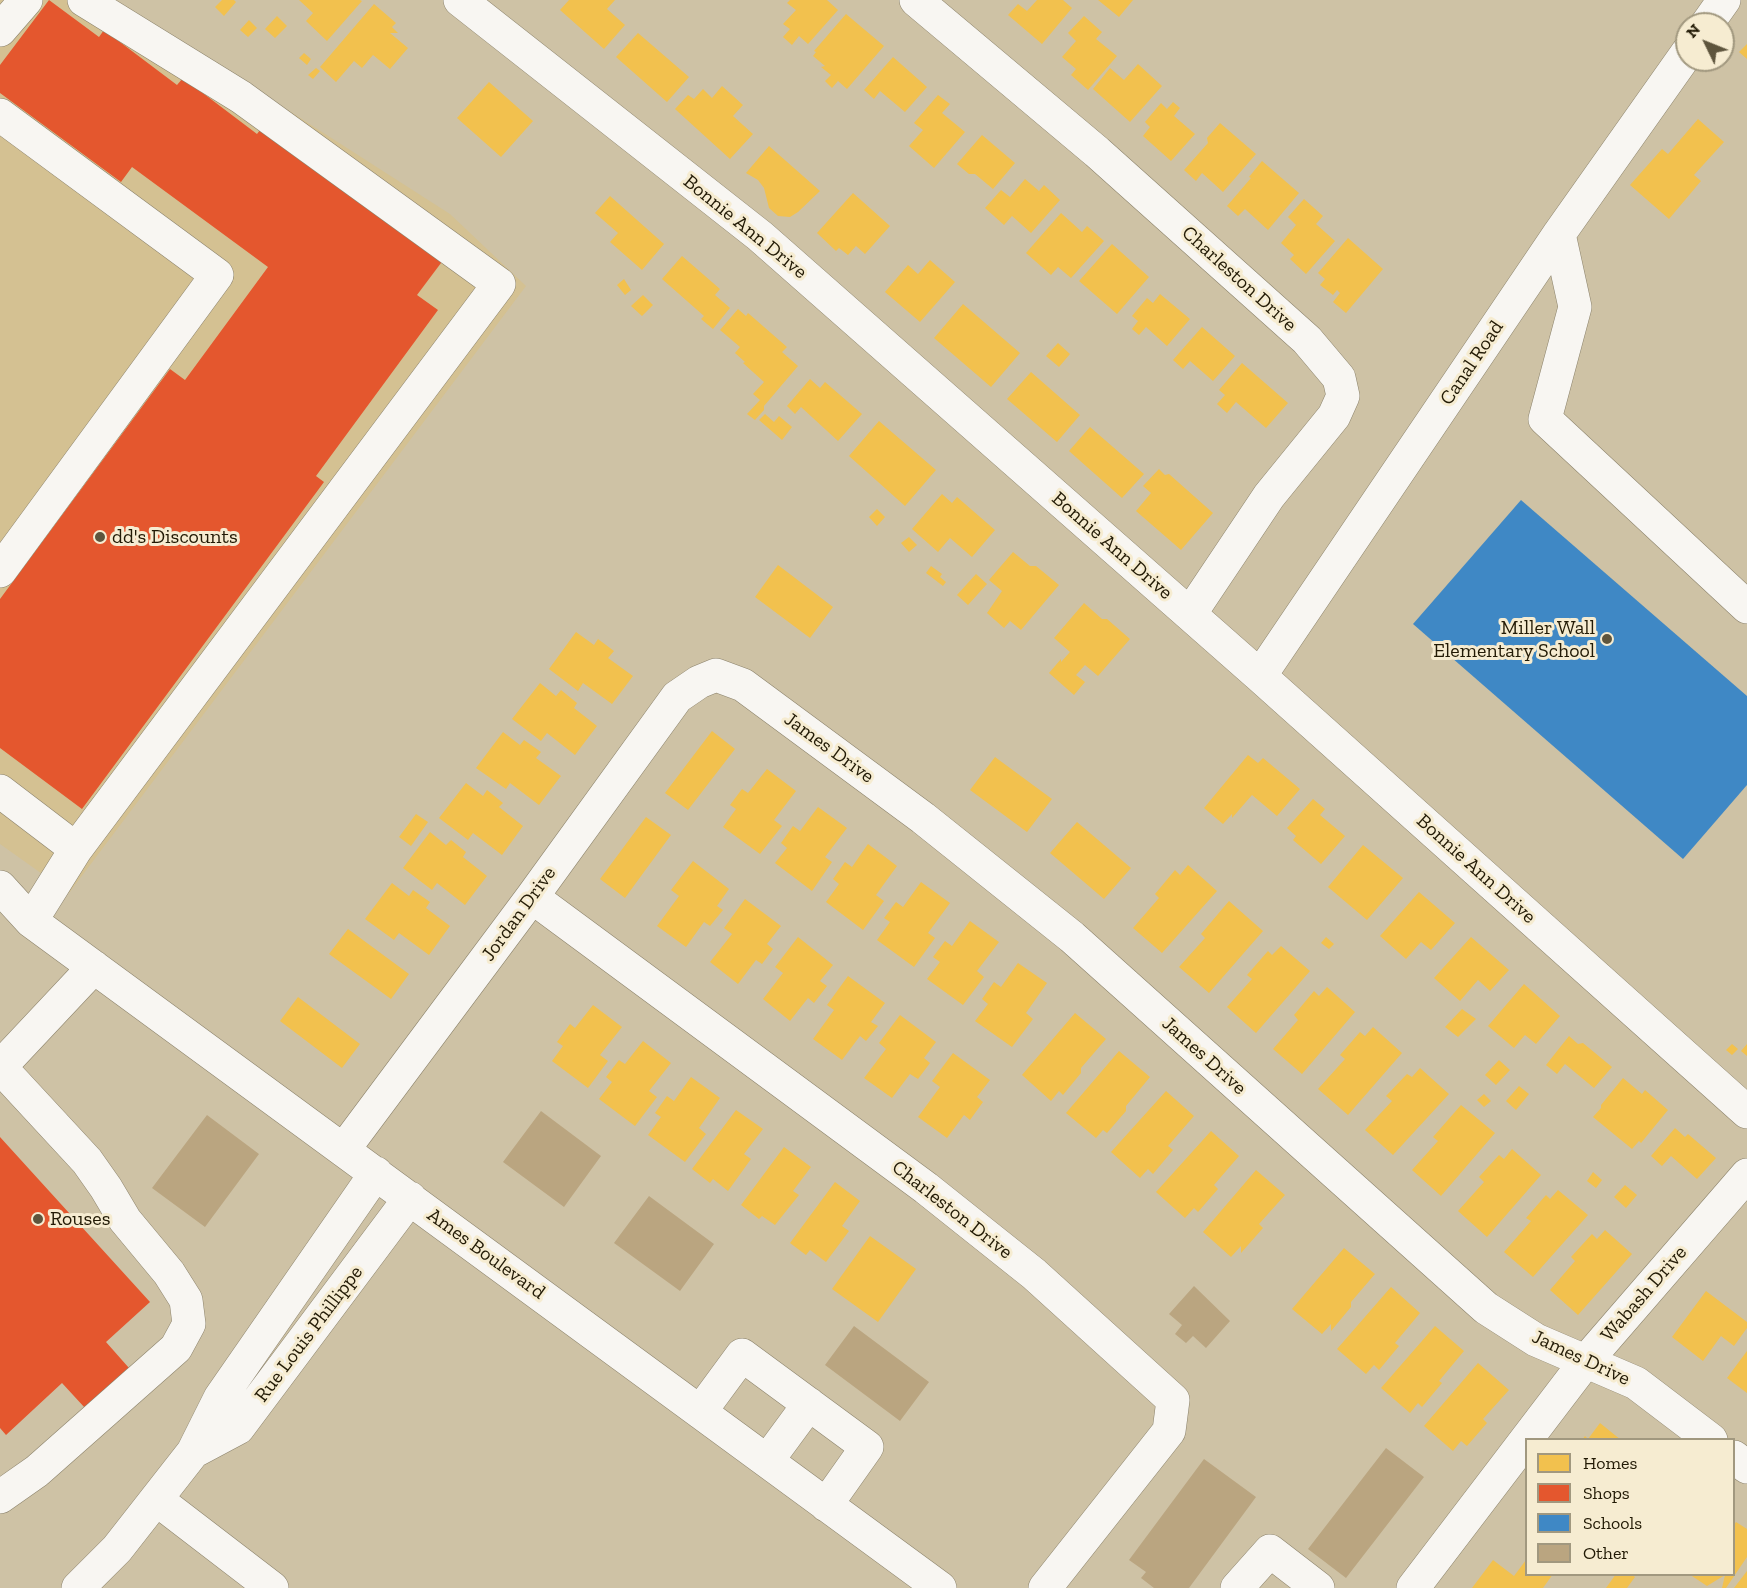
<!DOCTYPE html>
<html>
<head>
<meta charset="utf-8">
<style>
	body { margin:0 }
	#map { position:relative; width:1747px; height:1588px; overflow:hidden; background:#cec2a5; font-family:"Zilla Slab",serif }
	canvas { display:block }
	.legend { position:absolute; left:1525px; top:1438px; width:210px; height:138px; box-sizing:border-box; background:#f6ecd1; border:2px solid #a1987f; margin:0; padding:8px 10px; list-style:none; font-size:18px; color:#221a05 }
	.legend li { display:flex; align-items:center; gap:12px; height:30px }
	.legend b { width:30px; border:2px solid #a1987f }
	.north { position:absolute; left:1675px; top:12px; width:60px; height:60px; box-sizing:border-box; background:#f6ecd1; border:2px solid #a1987f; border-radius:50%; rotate:313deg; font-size:16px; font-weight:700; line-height:24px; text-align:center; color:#221a05 }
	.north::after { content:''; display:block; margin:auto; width:21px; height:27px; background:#5e553d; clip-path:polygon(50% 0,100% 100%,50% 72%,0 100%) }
</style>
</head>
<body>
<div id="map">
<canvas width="1747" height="1588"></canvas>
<ul class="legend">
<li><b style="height:16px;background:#f2c14e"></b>Homes</li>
<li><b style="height:16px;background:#e4572e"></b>Shops</li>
<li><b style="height:16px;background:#3f88c5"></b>Schools</li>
<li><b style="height:16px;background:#baa580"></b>Other</li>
</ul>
<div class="north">N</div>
</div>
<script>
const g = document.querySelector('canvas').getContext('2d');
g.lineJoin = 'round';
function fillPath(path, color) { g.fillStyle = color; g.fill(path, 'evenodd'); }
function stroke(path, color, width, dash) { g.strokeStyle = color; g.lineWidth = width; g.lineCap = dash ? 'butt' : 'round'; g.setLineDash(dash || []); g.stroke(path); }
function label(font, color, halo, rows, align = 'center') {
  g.font = font + ' "Zilla Slab",serif'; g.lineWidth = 6; g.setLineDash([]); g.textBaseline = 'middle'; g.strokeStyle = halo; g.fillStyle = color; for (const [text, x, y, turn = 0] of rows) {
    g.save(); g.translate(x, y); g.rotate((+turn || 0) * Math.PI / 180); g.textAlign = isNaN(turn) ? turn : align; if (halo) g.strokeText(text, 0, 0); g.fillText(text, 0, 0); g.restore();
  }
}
const built = new Path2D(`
	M0,0H116L450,214L526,286L69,893L0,844Z`);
const homes = new Path2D(`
	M222,0H234L236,2L224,16L215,7Z
	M299,0H360L362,1L327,41L306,21L313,13Z
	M569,0H615L607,9L625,25L604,49L560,10Z
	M790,0H827L838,10L808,44L799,36L792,45L783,37L790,29L783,24L796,10L787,3Z
	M1037,0H1063L1072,8L1042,44L1008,15L1018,4L1027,11Z
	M1098,0H1133L1119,17Z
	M374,4L396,23L392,27L398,33H390L408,48L390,69L373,55L362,68L354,61L336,82L320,67Z
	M846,14L884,46L847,89L838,81L832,88L825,81L831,75L821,67L825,66L813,56L816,52L814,51Z
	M277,16L287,26L275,38L265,29Z
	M1084,16L1102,32L1096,39L1117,56L1088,90L1071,75L1076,69L1062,57L1076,41L1068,33Z
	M249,20L257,28L248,37L240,30Z
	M638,33L689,77L667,102L616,57Z
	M1747,44V59L1739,52Z
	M304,53L311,59L307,65L299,58Z
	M893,57L927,87L905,112L880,91L874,99L864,90Z
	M1138,64L1162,86L1130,122L1093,89L1110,68L1124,80Z
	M316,68L320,71L313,79L308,75Z
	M489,82L533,121L501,157L457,118Z
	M722,86L743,105L733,116L753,134L730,159L675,109L688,95L694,99L703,89L712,98Z
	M938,95L950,104L942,113L965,132L934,168L909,146L923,130L914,123Z
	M1173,102L1180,108L1174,116L1195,134L1171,161L1143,136L1150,127L1145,122L1161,103L1167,109Z
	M1698,119L1724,142L1694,175L1701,181L1669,219L1630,185L1662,149L1668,154Z
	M1220,123L1256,154L1223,192L1202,173L1196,181L1184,170L1208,143L1207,138Z
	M982,135L1015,163L993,189L975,174H969L957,164Z
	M769,146L820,191L798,212L790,217L778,216L769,208L764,188L758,180L746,173Z
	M1262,161L1299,193L1268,230L1245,209L1238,216L1227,206L1251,178L1249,177Z
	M1025,179L1039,191L1044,185L1060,200L1031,233L1012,216L1004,225L985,208L1001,190L1010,197Z
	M853,193L890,226L865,254L856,246L848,255L839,248L836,251L817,233Z
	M610,196L664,244L642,270L610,242L618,233L595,213Z
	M1304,199L1323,216L1316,224L1335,241L1306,274L1290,259L1294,255L1281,243L1296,225L1288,217Z
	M1061,213L1082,232L1087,226L1104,241L1071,278L1058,267L1051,275L1026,253Z
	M1348,238L1383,269L1346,313L1333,302L1340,293L1337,290L1333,295L1320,285L1325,279L1318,273Z
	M1112,244L1149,277L1117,314L1079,281Z
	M682,256L720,289L715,295L730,308L713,329L701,319L704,316L662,279Z
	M930,260L955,282L920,322L885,292L908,265L918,274Z
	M624,279L631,290L625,295L617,285Z
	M1160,294L1190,319L1167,346L1146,327L1139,335L1132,329L1138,321L1132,316L1147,298L1153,303Z
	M643,295L653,305L642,316L631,306Z
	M963,304L1020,353L991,387L934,338Z
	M738,309L746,316L748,313L787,347L782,352L798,366L764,406V410L755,420L747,414L760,400L753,394L764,382L743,363L745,362L735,353L740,347L720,330Z
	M1202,327L1235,356L1213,381L1190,361L1183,369L1173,360Z
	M1058,343L1070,354L1059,367L1046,356Z
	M1242,363L1288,403L1266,428L1236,402L1227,413L1217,404L1225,395L1219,390Z
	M1031,372L1080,415L1057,442L1007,399Z
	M810,379L820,388L825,382L862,414L838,441L801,407L795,414L787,406Z
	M765,414L774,422L779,416L792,427L782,440L759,420Z
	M879,421L936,470L905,506L849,456Z
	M1090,427L1144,474L1122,498L1069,451Z
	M1159,469L1165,475L1169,474L1213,513L1181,550L1136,511L1151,493L1143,486Z
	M942,494L952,503L957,497L995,530L972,557L950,538L938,552L912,529Z
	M877,509L885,517L877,526L869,517Z
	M909,537L917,545L909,552L901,543Z
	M1013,552L1030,566H1036L1059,585L1021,630L1010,621L1004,628L987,613L1002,591L989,580Z
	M778,565L833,607L810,638L755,597Z
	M931,566L942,574L940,577L946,582L943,586L926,573Z
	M976,574L987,584L968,605L957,595Z
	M1084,603L1102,619H1107L1130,639L1098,676L1085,665L1076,675L1085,682L1074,695L1049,673L1061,659V662L1070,652L1054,638Z
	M576,632L594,645L598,639L614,651L608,658L633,676L612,704L583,683L578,691L549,669Z
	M540,683L556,696L561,690L577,703L574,708L597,726L575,755L547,733L541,741L512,719Z
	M712,731L735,749L688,810L665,793Z
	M503,732L520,745L524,740L541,752L536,758L561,776L539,805L510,783L506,789L476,768Z
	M1248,755L1258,763L1263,758L1300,789L1277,816L1252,795L1232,818V814L1223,824L1204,808Z
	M995,757L1052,799L1027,832L970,790Z
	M767,769L796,791L774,820L782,826L760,854L723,827L736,809L730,805L742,789L748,793Z
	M466,783L483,796L487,790L503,803L499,807L523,826L502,855L473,833L468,840L439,818Z
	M1313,799L1325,809L1320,815L1345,836L1321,864L1293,840L1296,836L1287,828Z
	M818,807L847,828L825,857L832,862L812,891L775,863L787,848L781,843L793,826L800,831Z
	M416,814L428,822L411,846L399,837Z
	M646,817L671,835L625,898L600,879Z
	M1077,822L1131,868L1104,899L1050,853Z
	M430,832L446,845L451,840L466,852L463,857L487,876L465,905L437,883L432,890L403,868Z
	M868,844L897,866L876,895L884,901L863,930L826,902L839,884L833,879L845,862L852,867Z
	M1363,845L1403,878L1367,920L1328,887Z
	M693,861L729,889L717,906L723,910L710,926L704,922L686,947L657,926L679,896L671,890Z
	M1188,865L1217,891L1162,953L1133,928L1159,898L1155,894L1175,870L1180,875Z
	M921,882L950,903L928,933L935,938L914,967L877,940L890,922L884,918L896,902L903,907Z
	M392,883L409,896L413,890L430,902L426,908L450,926L429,955L399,933L394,940L365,919Z
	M1419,892L1455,923L1431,950L1421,942L1406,959L1380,936Z
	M745,899L781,926L767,944L773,949L762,964L756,960L738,984L710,962L732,934L724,928Z
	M1229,901L1263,931L1209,993L1179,967L1205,938L1201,934Z
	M970,921L999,942L977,971L984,977L963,1005L927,979L940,962L933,957L945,941L952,946Z
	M348,929L409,974L391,999L329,954Z
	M798,937L833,965L820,981L827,986L814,1003L808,998L790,1021L763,999L783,973L775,967Z
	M1326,937L1334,944L1329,949L1321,943Z
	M1471,937L1509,970L1490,991L1478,980L1460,1001L1434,978Z
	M1281,946L1310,971L1256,1033L1227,1007L1252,979L1247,975L1268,951L1272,955Z
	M1018,963L1047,983L1026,1013L1033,1019L1012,1047L975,1021L988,1004L982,999L994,982L1001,987Z
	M848,976L885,1003L871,1022L878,1026L866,1041L860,1036L842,1060L813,1039L834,1010L827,1005Z
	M1524,984L1560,1016L1536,1044L1525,1035L1514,1048L1488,1026Z
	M1327,987L1355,1012L1302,1074L1273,1049L1298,1020L1294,1015L1314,991L1319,996Z
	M298,997L360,1044L342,1068L280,1021Z
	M593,1005L622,1027L600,1055L608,1061L588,1088L552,1061L563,1046L557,1042L570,1024L575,1028Z
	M1462,1009L1476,1019L1458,1037L1445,1027Z
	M1075,1013L1106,1039L1081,1068V1073L1063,1095L1059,1091L1051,1101L1022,1075Z
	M900,1015L936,1042L924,1058L930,1063L918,1079L910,1074L892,1098L864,1078L886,1049L879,1043Z
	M1373,1027L1402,1053L1348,1115L1318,1089L1345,1059L1340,1055L1360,1032L1365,1036Z
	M1569,1036L1578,1044L1583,1043L1612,1067L1594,1088L1565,1064L1557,1074L1546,1065Z
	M643,1041L671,1063L649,1091L657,1097L635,1126L599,1099L612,1082L606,1077L619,1060L625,1064Z
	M1732,1044L1738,1049L1732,1055L1726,1050Z
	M1747,1044V1056L1741,1051Z
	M1119,1051L1150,1077L1126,1106V1111L1107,1133L1103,1130L1096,1138L1066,1113Z
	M953,1053L990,1080L977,1097L983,1102L970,1120L964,1115L947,1138L918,1117L940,1087L932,1081Z
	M1499,1060L1510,1070L1496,1085L1485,1075Z
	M1420,1068L1449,1094L1393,1155L1365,1130L1392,1101L1386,1096L1407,1074L1412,1077Z
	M691,1077L720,1098L699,1128L706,1134L685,1162L648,1135L661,1117L655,1113L667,1096L674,1101Z
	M1623,1078L1642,1094L1645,1090L1668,1110L1641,1143L1639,1141L1632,1149L1593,1117L1601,1108V1105Z
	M1519,1086L1529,1094L1516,1110L1506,1101Z
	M1166,1091L1194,1116L1168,1146L1173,1150L1153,1174L1148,1169L1140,1178L1111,1152Z
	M1484,1094L1491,1101L1484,1107L1477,1100Z
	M1461,1105L1495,1133L1441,1196L1412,1170L1438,1141L1433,1137Z
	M736,1110L763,1129L744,1154L751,1159L728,1191L713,1179L710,1183L692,1169Z
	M1675,1128L1685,1137L1688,1134L1716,1158L1697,1179L1671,1156L1662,1166L1651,1156Z
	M1211,1131L1239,1156L1214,1185L1218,1189L1198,1212L1194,1208L1185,1218L1156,1192Z
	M784,1147L811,1167L793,1191L799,1195L775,1225L762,1216L759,1219L741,1205Z
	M1512,1149L1541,1175L1487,1237L1458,1211L1484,1182L1479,1177L1499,1155L1504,1159Z
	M1256,1170L1285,1195L1259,1224L1263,1228L1241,1253V1246L1231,1257L1203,1232Z
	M1593,1172L1602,1180L1596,1188L1587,1181Z
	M835,1182L860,1201L842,1226L849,1231L826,1262L810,1250L806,1255L790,1243Z
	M1625,1185L1637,1195L1626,1208L1614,1197Z
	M1558,1190L1588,1215L1533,1277L1504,1252L1531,1221L1526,1218L1546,1195L1550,1199Z
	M1605,1230L1632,1254L1578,1315L1550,1290L1575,1261L1571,1257L1592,1234L1597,1239Z
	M870,1236L916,1269L878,1322L832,1289Z
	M1344,1248L1375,1274L1351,1302V1307L1331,1331V1324L1322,1334L1292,1309Z
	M1391,1287L1420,1313L1395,1343L1399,1346L1379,1370L1374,1365L1366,1374L1337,1349Z
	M1706,1291L1747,1322V1328L1734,1346L1721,1336L1703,1361L1672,1337Z
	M1435,1326L1464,1351L1439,1381L1442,1383L1422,1407L1418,1403L1410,1413L1381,1388Z
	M1747,1351V1393L1727,1378Z
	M1478,1363L1509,1390L1483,1419L1487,1423L1467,1446L1461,1441L1453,1451L1424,1426Z
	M1600,1423L1621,1440H1582L1585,1436L1588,1439Z
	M1736,1522L1747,1529V1557L1726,1588H1722L1725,1575L1707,1586L1689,1574H1734V1525Z
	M1493,1560L1514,1576L1526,1560V1574H1553L1543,1588H1472Z
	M1747,1571V1588H1734Z
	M1616,1574H1631L1635,1577L1627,1588H1606Z`);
const shops = new Path2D(`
	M49,0L99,37L104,30L177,85L183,78L257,134L263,126L444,259L417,295L438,310L316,476L324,482L82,809L0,748V599L170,369L185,380L268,267L132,167L121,182L0,93V65Z
	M0,1137L150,1302L106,1342L129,1368L85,1408L62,1383L6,1435L0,1428Z`);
const schools = new Path2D(`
	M1521,500L1747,696V785L1683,859L1413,624Z`);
const building = new Path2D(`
	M541,1111L601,1156L564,1207L503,1162Z
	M207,1115L259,1154L205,1227L152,1188Z
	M649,1196L714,1244L680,1291L614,1243Z
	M1194,1286L1230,1321L1206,1348L1193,1336L1186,1343L1175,1334L1182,1325L1169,1314Z
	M854,1326L929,1382L900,1421L825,1365Z
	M1386,1448L1424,1477L1346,1578L1308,1549Z
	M1204,1459L1256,1497L1189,1588H1154L1141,1578L1146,1572L1129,1560Z`);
const minor = new Path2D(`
	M460,0L760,236L1260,676L1747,1112
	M916,0L1097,152L1307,340L1339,378L1343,396L1334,416L1269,496L1190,614
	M1707,24L1724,0
	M0,30L26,0
	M0,115L217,275L0,571
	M1559,234L1575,307L1545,419L1747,607
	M1260,676L1559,234L1687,53
	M0,791L76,849L31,921
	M76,849L499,284L241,97L84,0
	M0,887L31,921L940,1588
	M532,897L926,1188L1034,1274L1173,1400L1169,1431L1045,1588
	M344,1149L532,897L677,697L699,682L716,675L743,685L923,818L1072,937L1486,1308L1536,1340L1636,1383L1711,1440
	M700,1412L742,1355L867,1447L826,1505
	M193,1452L238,1428L410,1198
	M1734,1457L1747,1467
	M767,1461L809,1404
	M0,1497L37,1471L176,1348L189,1324L186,1300L169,1273L125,1220L106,1188L87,1161L0,1067L94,967
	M156,1499L272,1588
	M78,1588L117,1549L193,1452L220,1398L376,1173
	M1237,1588L1270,1551L1318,1588
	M1413,1588L1586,1361L1747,1175`);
const markers = [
	[100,537,6,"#5e553d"],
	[1607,639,6,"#5e553d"],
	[38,1219,6,"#5e553d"]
];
const streetNames = [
	["Bonnie Ann Drive",745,227,39],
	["Charleston Drive",1239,279,42],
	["Canal Road",1472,363,-56],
	["Bonnie Ann Drive",1112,546,41],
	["James Drive",829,748,36],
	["Bonnie Ann Drive",1476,869,42],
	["Jordan Drive",519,914,-54],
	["James Drive",1204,1056,42],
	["Charleston Drive",952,1210,38],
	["Ames Boulevard",486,1254,36],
	["Wabash Drive",1644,1294,-49],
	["Rue Louis Phillippe",309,1334,-53],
	["James Drive",1581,1358,25]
];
const poiNames = [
	["dd's Discounts",112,537],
	["Miller Wall",1595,628,"right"],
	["Elementary School",1595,651,"right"],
	["Rouses",50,1219]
];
fillPath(built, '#d4c192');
fillPath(homes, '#f2c14e');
fillPath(shops, '#e4572e');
fillPath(schools, '#3f88c5');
fillPath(building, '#baa580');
stroke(minor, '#8c836c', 34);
stroke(minor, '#f8f6f2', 33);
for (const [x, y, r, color] of markers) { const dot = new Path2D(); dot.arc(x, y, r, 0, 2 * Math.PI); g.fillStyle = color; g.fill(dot); stroke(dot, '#f6ecd1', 2); }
label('20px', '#221a05', '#f6ecd1', streetNames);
label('20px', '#221a05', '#f6ecd1', poiNames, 'left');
</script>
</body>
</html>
